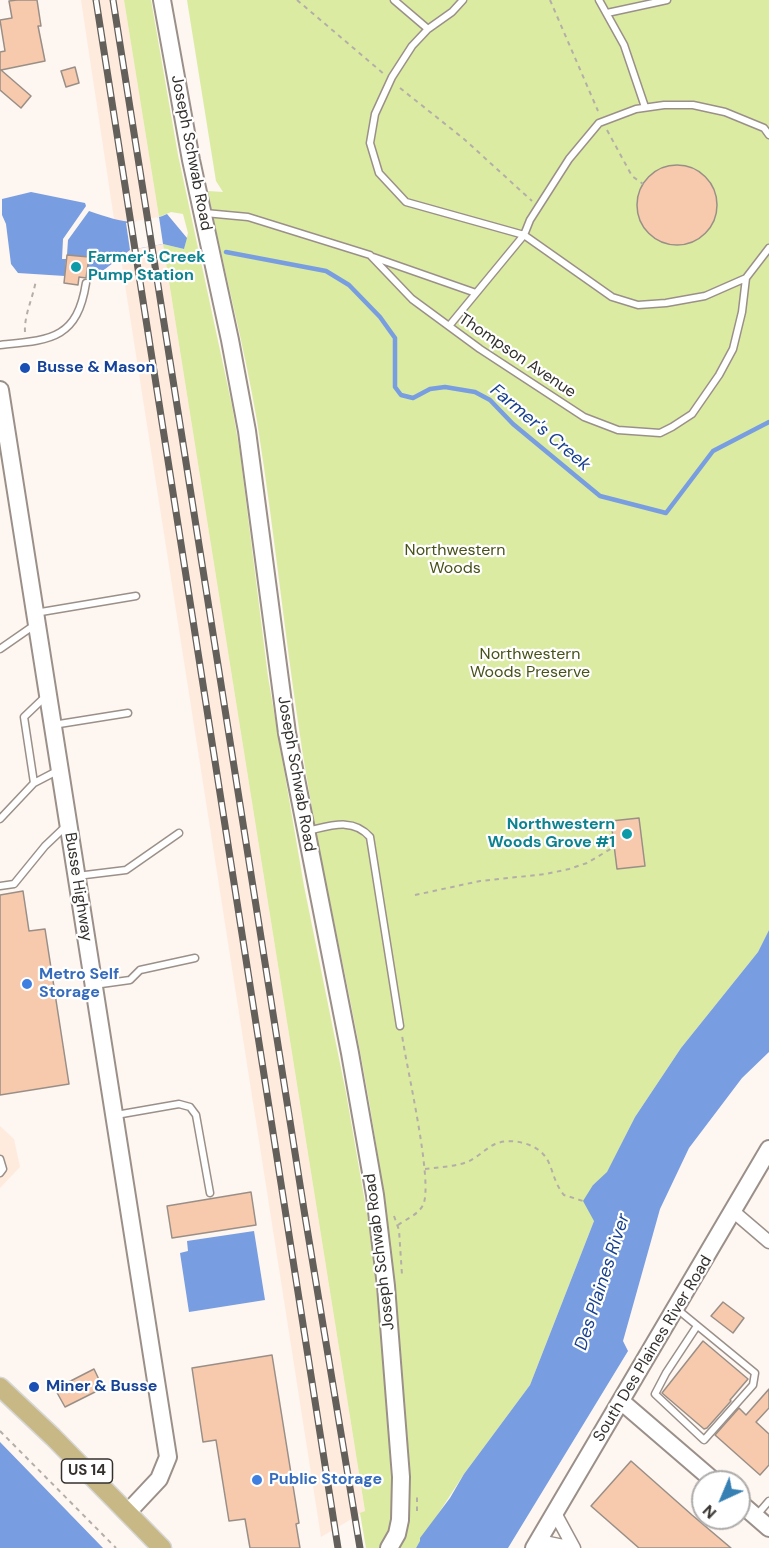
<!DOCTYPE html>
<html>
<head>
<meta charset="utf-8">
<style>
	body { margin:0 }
	#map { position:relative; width:769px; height:1548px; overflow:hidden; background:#fdf6f1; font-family:"DM Sans",sans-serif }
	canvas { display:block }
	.north { position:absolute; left:691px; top:1470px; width:60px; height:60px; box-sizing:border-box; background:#fff; border:2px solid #aeacab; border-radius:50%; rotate:224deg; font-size:16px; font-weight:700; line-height:24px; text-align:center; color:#34302d }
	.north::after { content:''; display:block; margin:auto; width:21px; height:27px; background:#3680b4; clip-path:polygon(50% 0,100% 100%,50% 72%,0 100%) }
</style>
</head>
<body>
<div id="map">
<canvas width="769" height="1548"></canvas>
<div class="north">N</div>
</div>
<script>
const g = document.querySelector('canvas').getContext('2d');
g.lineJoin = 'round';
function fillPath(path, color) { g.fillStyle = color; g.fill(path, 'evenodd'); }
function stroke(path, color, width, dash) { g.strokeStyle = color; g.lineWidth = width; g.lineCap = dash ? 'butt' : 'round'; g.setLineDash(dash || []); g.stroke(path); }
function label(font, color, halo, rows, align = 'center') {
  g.font = font + ' "DM Sans",sans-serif'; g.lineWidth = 4.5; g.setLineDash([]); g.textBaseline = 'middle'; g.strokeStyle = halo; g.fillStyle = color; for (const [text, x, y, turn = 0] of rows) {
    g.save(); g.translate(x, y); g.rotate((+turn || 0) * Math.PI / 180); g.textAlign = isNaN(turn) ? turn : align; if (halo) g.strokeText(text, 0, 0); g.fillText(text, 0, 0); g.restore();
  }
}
const built = new Path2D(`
	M81,0H124L159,217L126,223L114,219Z
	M163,244L365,1511L321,1537L121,259L130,250Z
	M0,1126L14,1139L20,1167L0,1188Z`);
const green = new Path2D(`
	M124,0H151L178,155L232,406L240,453L268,677L304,886L346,1093L371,1237L384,1359L392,1492V1516L389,1529L379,1548H366L360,1513L365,1511L163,244L184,249L188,233L183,214L171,212L159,217Z
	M187,0H769V930L758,952L681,1048L635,1117L607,1173L593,1185L594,1221L530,1385L464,1474L416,1548H399C418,1509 407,1441 404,1398C396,1285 383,1173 362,1062C346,973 325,886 310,797C288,672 277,546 257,421C244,343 223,268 208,191L223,192L216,181Z`);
const water = new Path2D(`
	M31,192L85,203L86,206L63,239L62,259H66L65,276L18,273L11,264L6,224L2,215V199Z
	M89,211C119,221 136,228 167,214L187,238L184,249L163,244L130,250L92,279L86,278L88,257L67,255L68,240Z
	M769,930V1052L742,1078L689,1148L660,1209L623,1341L628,1351L508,1548H416L420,1541V1538L450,1498L464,1474L530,1385L594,1221L583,1201L593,1185L607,1172L635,1117L681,1048L758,952Z
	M254,1231L265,1300L189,1312L180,1253L188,1251L187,1241Z
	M0,1442L103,1548H0Z`);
const pier = new Path2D(`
	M159,217L163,244L130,250L126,223Z`);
const stream = new Path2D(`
	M226,252L326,271L349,285L380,317L395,338V387L401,395L413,398L430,389L445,387L475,392L490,400L513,424L600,496L666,513L713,451L769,422`);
const building = new Path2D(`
	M17,0H37L41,26H38L45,61L1,70L31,96L21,108L0,90V52L5,51L0,20L12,18L9,1Z
	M75,67L79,83L66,87L61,71Z
	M637 205a40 40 0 1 1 80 0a40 40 0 1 1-80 0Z
	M67,255L89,257L86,278L79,277L78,285L64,283Z
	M639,818L645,866L617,869L611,821Z
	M23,891L29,931L45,929L69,1084L0,1095V895Z
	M251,1192L256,1225L172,1238L167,1206Z
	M723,1302L744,1318L733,1333L711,1316Z
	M703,1341L748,1379L730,1400L731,1401L707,1428L704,1429L662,1393Z
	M272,1355L299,1523L296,1524L300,1548H250L245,1519L229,1521L216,1440L203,1442L192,1368Z
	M94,1369L103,1388L65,1407L55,1389Z
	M769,1389V1408L756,1422L769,1434V1465L760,1475L715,1435L739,1408L746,1415Z
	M631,1461L692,1515L731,1548H639L591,1506Z`);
const path = new Path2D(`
	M297,0L384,74
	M550,0L598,111
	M400,88L464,139L532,201
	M607,130L632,176L643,184
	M25,332C24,315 33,298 36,280
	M415,895L480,881L546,874L569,869L587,863L614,847
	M425,1169C439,1167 454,1167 467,1162C477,1158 485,1149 495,1144C509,1138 532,1142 543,1154C553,1164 552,1181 564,1195L583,1201
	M394,1216L399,1230L402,1275
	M398,1225C405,1220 419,1214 423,1205C434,1184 406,1065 402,1035
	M0,1431L116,1548
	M417,1511V1496`);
const lane = new Path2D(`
	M394,0L428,29L412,46L392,77L375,114L370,143L379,173L406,202L524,235L612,297L638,305L666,303L705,296L746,278L769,248
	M599,0L624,45L645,107
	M607,13L667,0
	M428,29L452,12L463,0
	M205,213L248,217L370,255L412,299L480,349L584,417L618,430L660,433L672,427L692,414L719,375L733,349L742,312L746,278
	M373,257L476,293
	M449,326L524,235L530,220L569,159L599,123L636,109L664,105H693L725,112L764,128L769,135
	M0,345C50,340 77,340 86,283
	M35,613L136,596
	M0,649L36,624
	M53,725L128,713
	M34,783L24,717L47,695
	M0,819L34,783L59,770
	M307,831C330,826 353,817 370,837L400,1026
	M77,876L126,870L179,833
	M0,886L14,884L45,846L66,826
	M94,985L130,980L140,970L195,958
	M116,1115L179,1104L190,1107L196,1115L210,1193
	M0,1159L3,1169L0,1173
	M677,1309L755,1373L753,1385L704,1440L655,1394L666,1373L697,1326
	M756,1516L769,1501`);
const street = new Path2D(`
	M734,1212L769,1242
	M555,1513L574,1548
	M539,1541L573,1548`);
const secondary = new Path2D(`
	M162,0L191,160L230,340L247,431L287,733L350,1053L375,1195L386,1286L401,1477L400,1520L397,1534L389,1548
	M0,390L168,1457L159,1479L128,1512
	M622,1402L715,1482
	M739,1502L769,1528
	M534,1548L769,1149`);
const primary = new Path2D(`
	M0,1387L53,1437L162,1548`);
const rail = new Path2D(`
	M96,0L338,1548
	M113,0L305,1216L360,1548`);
const markers = [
	[76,267,6,"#0f9aa8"],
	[25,368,6,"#1a4fb4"],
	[627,834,6,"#0f9aa8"],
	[27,984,6,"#3f7fe0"],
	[34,1387,6,"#1a4fb4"],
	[257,1480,6,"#3f7fe0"]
];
const shields = [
	[87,1471,51]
];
const shieldNames = [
	["US 14",87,1471]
];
const streetNames = [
	["Joseph Schwab Road",191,153,79],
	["Thompson Avenue",517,356,34],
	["Joseph Schwab Road",296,774,80],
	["Busse Highway",78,887,81],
	["Joseph Schwab Road",380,1252,-97],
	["South Des Plaines River Road",653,1349,-59]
];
const cultureNames = [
	["Farmer's Creek",88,258],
	["Pump Station",88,276],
	["Northwestern",615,825,"right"],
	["Woods Grove #1",615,843,"right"]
];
const transitNames = [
	["Busse & Mason",37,368],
	["Miner & Busse",46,1387]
];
const parkNames = [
	["Northwestern",455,551],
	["Woods",455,569],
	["Northwestern",530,655],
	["Woods Preserve",530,673]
];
const shopNames = [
	["Metro Self",39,975],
	["Storage",39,993],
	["Public Storage",269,1480]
];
const waterNames = [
	["Farmer's Creek",540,428,40],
	["Des Plaines River",603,1282,-72]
];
fillPath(built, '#feebde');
fillPath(green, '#dbeba2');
fillPath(water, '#789de0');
fillPath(pier, '#fdf6f1');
stroke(stream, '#789de0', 4.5);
fillPath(building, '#f7caad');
stroke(building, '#9a8f87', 1.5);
stroke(lane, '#9b9089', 9);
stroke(street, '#9b9089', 15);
stroke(secondary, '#9b9089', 20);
stroke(primary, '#d6d6d5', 21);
stroke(path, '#b4aea9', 2, [4.5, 4.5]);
stroke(lane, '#fff', 6);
stroke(street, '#fff', 12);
stroke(secondary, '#fff', 16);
stroke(primary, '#c8b886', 18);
stroke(rail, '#635f5b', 7);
stroke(rail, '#fff', 4.5, [14]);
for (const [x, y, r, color] of markers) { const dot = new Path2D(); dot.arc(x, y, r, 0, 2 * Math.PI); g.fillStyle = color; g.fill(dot); stroke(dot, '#fff', 2); }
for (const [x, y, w] of shields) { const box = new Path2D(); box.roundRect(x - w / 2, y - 12, w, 24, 4.5); g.fillStyle = '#fff'; g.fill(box); stroke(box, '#34302d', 1.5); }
label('bold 15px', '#34302d', null, shieldNames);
label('16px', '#34302d', '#fff', streetNames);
label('bold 16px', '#0d838f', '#fff', cultureNames, 'left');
label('bold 16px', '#164399', '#fff', transitNames, 'left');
label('16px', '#485218', '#fff', parkNames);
label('bold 16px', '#366cbe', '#fff', shopNames, 'left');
label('italic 18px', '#17408e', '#fff', waterNames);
</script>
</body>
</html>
